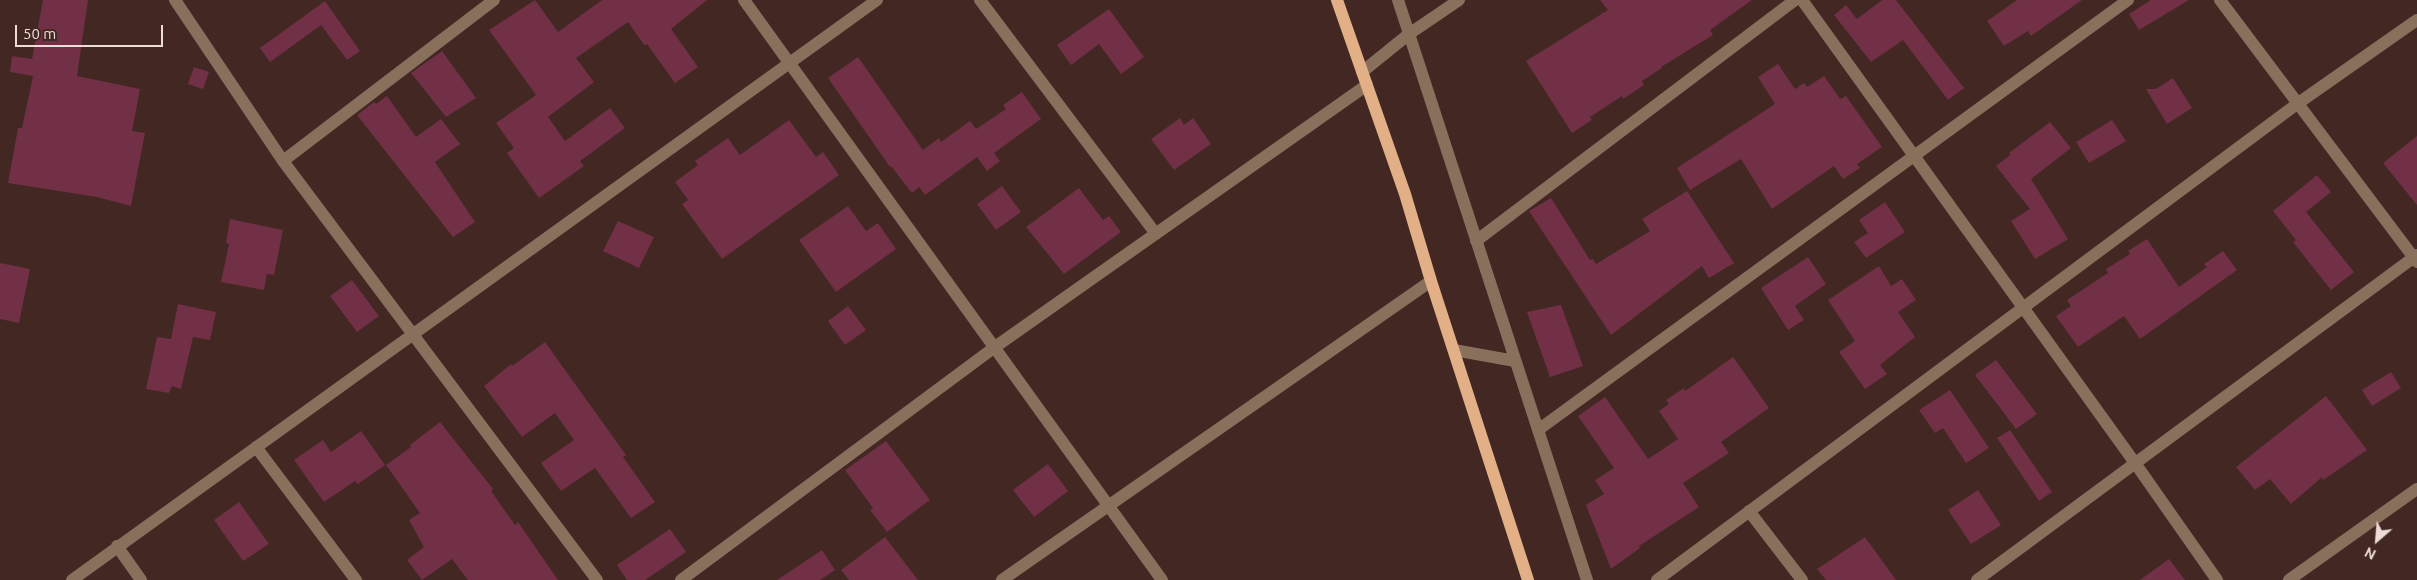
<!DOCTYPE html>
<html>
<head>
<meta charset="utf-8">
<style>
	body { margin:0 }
	#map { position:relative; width:2417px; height:580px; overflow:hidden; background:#422723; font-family:Ubuntu,sans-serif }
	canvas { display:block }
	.north { position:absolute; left:2352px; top:515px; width:50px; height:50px; -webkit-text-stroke:4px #422723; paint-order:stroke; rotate:207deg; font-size:14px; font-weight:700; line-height:20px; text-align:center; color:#eedcd8 }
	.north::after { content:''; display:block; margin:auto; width:18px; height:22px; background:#eedcd8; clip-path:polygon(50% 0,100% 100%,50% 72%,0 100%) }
	.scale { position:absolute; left:15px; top:25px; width:148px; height:22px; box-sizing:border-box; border:2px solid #eedcd8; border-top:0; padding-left:6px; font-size:15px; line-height:18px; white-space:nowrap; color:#eedcd8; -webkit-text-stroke:4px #422723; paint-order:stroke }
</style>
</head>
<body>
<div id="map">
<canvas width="2417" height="580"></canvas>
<div class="north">N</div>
<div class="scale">50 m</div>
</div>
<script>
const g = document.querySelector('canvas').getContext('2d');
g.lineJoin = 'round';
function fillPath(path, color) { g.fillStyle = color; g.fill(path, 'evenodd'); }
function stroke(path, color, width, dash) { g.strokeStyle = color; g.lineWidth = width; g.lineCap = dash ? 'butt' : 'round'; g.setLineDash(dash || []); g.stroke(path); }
const building = new Path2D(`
	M43,0H88L77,76L140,89L132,131L145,133L131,206L97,197L8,183L18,128H22L33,76L10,72L12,56L32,59Z
	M535,0L558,32L602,0H707L671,29L698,67L675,83L647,44L644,45L628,22L576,58L594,82L548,117L565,141L610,108L625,128L580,161L584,166L539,198L507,153L514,148L496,123L536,95L489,30Z
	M1600,0H1752L1710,30L1713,35L1661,67L1662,68L1642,81L1644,85L1623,99L1622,96L1590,117L1592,120L1572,133L1526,61L1608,10Z
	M1882,0H1896L1964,88L1948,100L1903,40L1871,62L1834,15L1846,5L1857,19Z
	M2017,0H2082L2031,36L2028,31L2004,46L1987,21Z
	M2151,0H2189L2139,30L2129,14Z
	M325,1L360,51L347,60L321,25L270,62L260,48Z
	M1109,9L1144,57L1121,74L1099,44L1071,65L1057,45Z
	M442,51L476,98L446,117L411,73Z
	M858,57L923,150L939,138L941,142L970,121L976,129L1006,109L1003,105L1022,92L1041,119L994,153L1000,161L987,171L977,157L925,195L919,187L912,193L891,166L890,167L828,78Z
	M1778,64L1795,89L1804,83L1807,87L1824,76L1840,99L1846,96L1882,147L1857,164L1860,168L1843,179L1834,166L1772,209L1741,159L1690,190L1677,168L1775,104L1758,77Z
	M194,67L209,72L203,89L188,84Z
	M2173,78L2192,108L2167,124L2146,89H2156Z
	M387,96L416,137L441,119L460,144L435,162L475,222L453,237L357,115L374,102L376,104Z
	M1180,118L1184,125L1193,118L1211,144L1174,170L1151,139Z
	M789,120L816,157L823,152L839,175L722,259L682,204L688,200L675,182L698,165L695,161L728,138L740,155Z
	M2112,120L2126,141L2089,163L2076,142Z
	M2050,122L2071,148L2031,179L2068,239L2035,259L2011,221L2030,209L1996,166L2010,155L2009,153Z
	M2417,136V205L2383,163Z
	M2317,175L2331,192L2306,212L2354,272L2331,290L2293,242L2296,240L2273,211Z
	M1002,186L1021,212L996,230L977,204Z
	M1079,188L1103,220L1109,216L1121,232L1064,274L1026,227Z
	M1687,191L1734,263L1709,278L1702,266L1611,335L1529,211L1551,198L1590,260L1593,259L1596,264L1650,231L1642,219Z
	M1885,202L1905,232L1866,258L1854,242L1868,233L1859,220Z
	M848,206L866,231L878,223L896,249L836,292L799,240Z
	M230,219L283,230L274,275L267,274L264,290L221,282L229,244L226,243Z
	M618,221L654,237L639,268L603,251Z
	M2147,239L2179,287L2207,267L2204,264L2223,251L2237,270L2140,339L2124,316L2078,347L2056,316L2071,306L2067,300L2108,273L2106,269L2130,254L2128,251Z
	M1808,257L1826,284L1795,306L1804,320L1788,330L1761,288Z
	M0,263L30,269L19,323L0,319Z
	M1879,266L1891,286L1902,279L1916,300L1898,312L1915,337L1880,365L1887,374L1865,389L1839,352L1855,341L1828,300Z
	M352,280L379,316L357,332L330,296Z
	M178,304L216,312L210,340L193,337L181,389L172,386L169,393L146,389L157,337L171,339Z
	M1561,305L1583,366L1550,377L1527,312Z
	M848,306L866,330L845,345L828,321Z
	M545,342L626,455L623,457L655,502L631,518L595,468L561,491L541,463L574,440L555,413L522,437L484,386L511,364L512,366Z
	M1733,357L1769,408L1721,442L1729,453L1683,483L1699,507L1639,546L1640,548L1611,569L1586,505L1604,494L1595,480L1614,468L1578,416L1605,397L1648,459L1678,439L1659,411L1669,404L1666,400L1684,388L1685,391Z
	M1996,360L2037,414L2016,429L1975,375Z
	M2391,372L2401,388L2372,406L2362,390Z
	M1950,390L1989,448L1966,463L1943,428L1935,433L1919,410Z
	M2326,396L2367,450L2323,480L2322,477L2291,504L2270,479L2255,490L2236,467Z
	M440,422L493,489L491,491L515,525L518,522L558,580H468L452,559L422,580L407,560L424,547L409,520L420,513L386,465L411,447L410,445Z
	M2010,430L2052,492L2039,501L1997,438Z
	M361,431L385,465L358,484L355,481L324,502L294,460L323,440L331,452Z
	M886,441L930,500L887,532L870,510L873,508L845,470Z
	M1048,464L1068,491L1034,517L1013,490Z
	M1978,490L2001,525L1971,544L1948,510Z
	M239,502L269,544L243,561L214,520Z
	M670,529L686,552L645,580H627L617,565Z
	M885,537L918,580H849L841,570Z
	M1865,537L1896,580H1826L1817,569Z
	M822,550L835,570L820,580H777Z
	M2169,559L2185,580H2140Z`);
const minor = new Path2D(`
	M175,0L283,161L597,580
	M744,0L1162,580
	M980,0L1156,234
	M1398,0L1587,580
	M1802,0L2135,463L2217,580
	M2220,0L2417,262
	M1362,72L1409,34L1459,0
	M283,161L494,0
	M1476,241L1795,0
	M1454,350L1515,361
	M1538,430L2128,0
	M256,447L356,580
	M1749,511L1802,580
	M117,546L141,580
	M72,580L877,0
	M681,580L995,347L1367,85
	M1002,580L1431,281
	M1657,580L2297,104L2417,20
	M1977,580L2417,255
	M2289,580L2417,489`);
const major = new Path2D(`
	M1337,0L1405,194L1431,281L1528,580`);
fillPath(building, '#713046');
stroke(minor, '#89705c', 12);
stroke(major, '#e2af86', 12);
</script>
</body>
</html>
